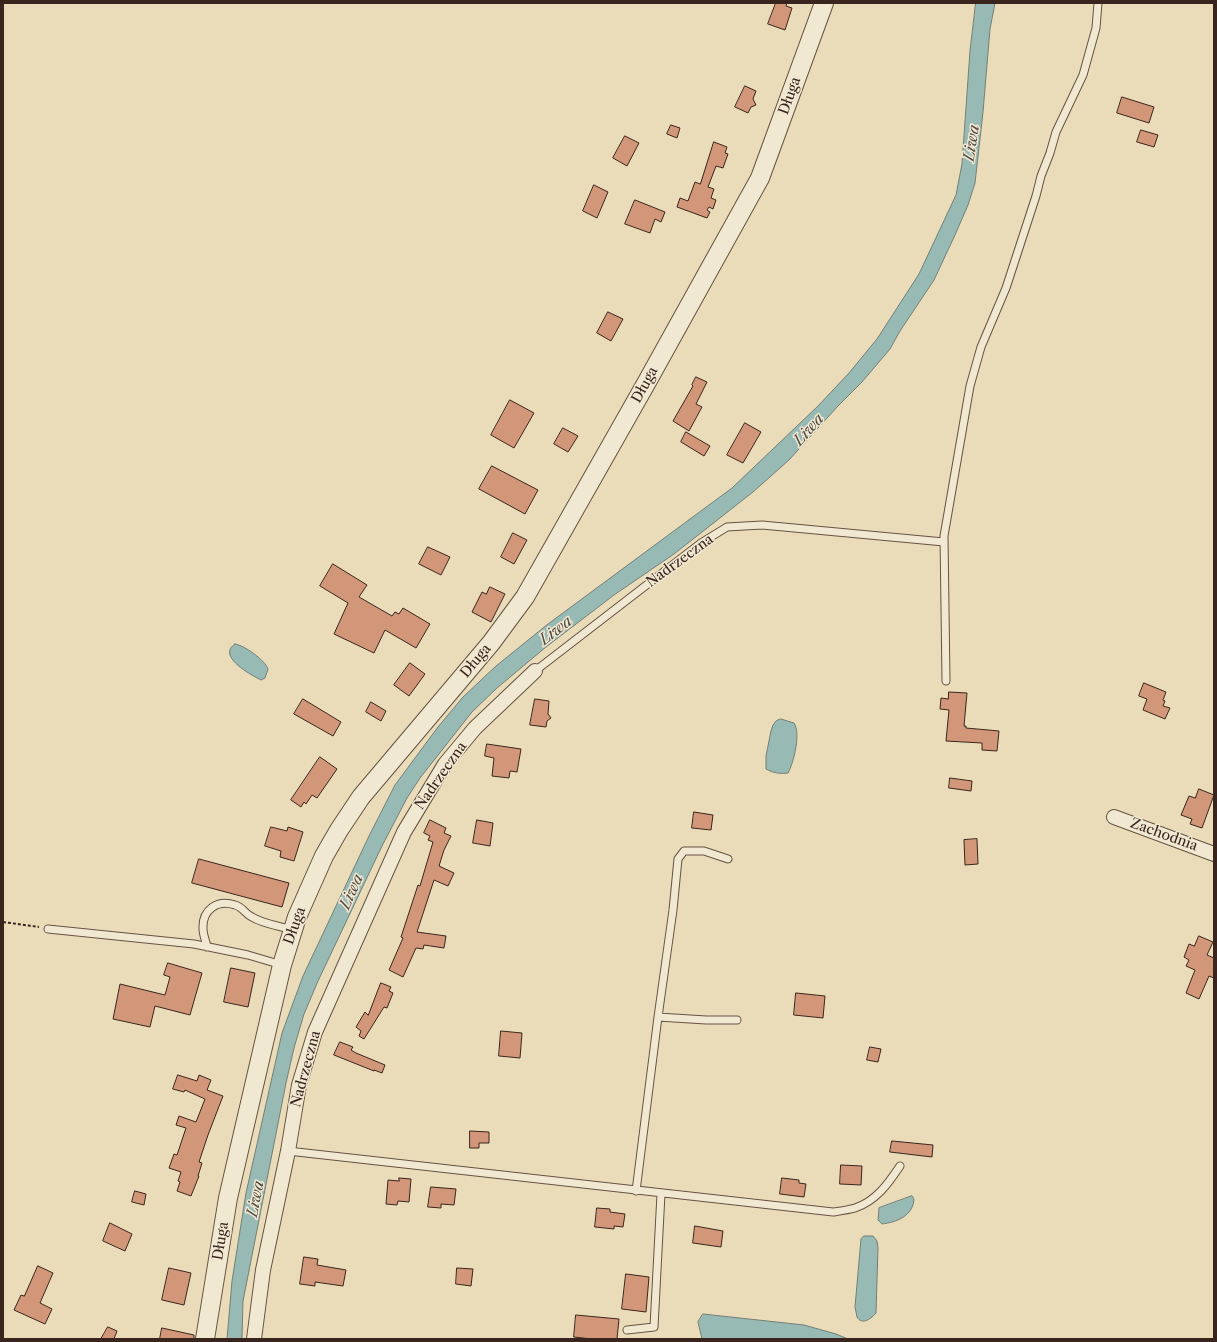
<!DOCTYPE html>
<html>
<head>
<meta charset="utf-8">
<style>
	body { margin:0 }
	#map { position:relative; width:1217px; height:1342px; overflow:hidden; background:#eadcb8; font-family:"Libre Caslon Text",serif }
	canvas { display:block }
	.frame { position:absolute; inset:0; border:4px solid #39251e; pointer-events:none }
</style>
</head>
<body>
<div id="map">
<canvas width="1217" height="1342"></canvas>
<div class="frame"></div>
</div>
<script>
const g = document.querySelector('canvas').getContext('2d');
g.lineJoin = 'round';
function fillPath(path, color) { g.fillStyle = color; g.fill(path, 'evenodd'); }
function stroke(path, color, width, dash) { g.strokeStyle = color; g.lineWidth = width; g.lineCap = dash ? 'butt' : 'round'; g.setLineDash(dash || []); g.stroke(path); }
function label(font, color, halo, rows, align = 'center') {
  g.font = font + ' "Libre Caslon Text",serif'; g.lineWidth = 3; g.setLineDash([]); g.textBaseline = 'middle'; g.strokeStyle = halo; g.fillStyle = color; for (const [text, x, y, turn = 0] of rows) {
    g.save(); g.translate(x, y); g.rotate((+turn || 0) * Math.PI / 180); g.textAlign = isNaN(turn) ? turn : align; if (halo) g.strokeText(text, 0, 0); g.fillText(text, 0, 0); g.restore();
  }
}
const water = new Path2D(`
	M976,3H995L990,29L983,112L975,183L968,205L955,235L934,280L900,331L890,349L862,382L838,406L789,460L753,492L674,554L614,595L546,647L497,688L472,712L420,778L407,798L382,846L318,981L304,1014L294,1048L286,1083L243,1301L242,1339H227L232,1281L246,1193L282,1033L303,976L369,836L395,785L438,727L463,697L496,666L548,624L732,488L818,406L849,373L877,339L919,274L956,195L962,164L970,51Z
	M235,644C244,645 265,660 268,669L265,678L261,680C251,675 216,656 235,644Z
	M781,719L794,723C801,733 794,762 788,773C780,774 773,773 766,769V756L771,731L773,725L776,721Z
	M912,1196L914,1199C913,1216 897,1222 882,1224L878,1220L879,1208Z
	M864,1236H873L877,1241L878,1248L876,1313C872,1318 862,1326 857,1317C856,1314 856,1310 855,1307L861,1239Z
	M703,1314L804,1325L836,1334L848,1339H702L698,1322Z`);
const building = new Path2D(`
	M776,3H787L786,6L792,8L785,30L768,24Z
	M745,86L756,91L753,99L756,105L751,107L748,113L735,107Z
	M1122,97L1154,107L1149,123L1117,113Z
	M671,125L680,128L677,138L667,134Z
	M1141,130L1158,135L1154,147L1137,142Z
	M625,136L639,143L627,166L613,158Z
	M714,142L727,147L725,153L728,154L723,168L716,166L708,187L714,189L711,198L716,200L713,209L709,207L707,210L710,212L707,218L677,207L680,198L688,201L695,182L700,184Z
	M594,185L608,192L597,218L583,211Z
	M635,200L665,212L661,222L655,219L650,233L625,224Z
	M608,312L623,319L611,341L597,333Z
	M696,377L707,382L696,404L702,407L689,431L673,421L693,386L692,385Z
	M510,400L534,413L514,448L491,435Z
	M745,423L761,432L743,463L727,455Z
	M563,428L578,436L568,452L554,444Z
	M686,432L710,446L704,456L681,442Z
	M492,466L538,490L525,514L479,489Z
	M513,533L527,540L514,564L501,557Z
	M428,547L450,557L441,575L419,564Z
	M333,564L367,585L359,597L392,616L395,612L399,614L403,608L430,624L416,648L385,630L374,653L334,634L348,603L320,586Z
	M490,587L505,594L491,622L472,612L482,592L486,594Z
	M410,663L425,674L409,696L394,685Z
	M1144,683L1166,692L1163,700L1165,701L1163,706L1170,708L1165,719L1143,710L1147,699L1139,696Z
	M949,692L967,693L964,726H966V728L999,731L997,751L982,750V743L946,741L949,710L940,709L941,698L948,699Z
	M303,699L341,722L333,736L294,714Z
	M535,699L549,701L548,714L551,718L547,721L546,727L530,725Z
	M371,702L386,711L381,721L366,712Z
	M487,744L521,749L517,772L510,771L509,778L492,776L494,758L485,756Z
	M320,757L337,769L317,798L312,795L306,804L304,802L301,807L291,800Z
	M950,778L972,781L971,791L949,788Z
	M1199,789L1214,795L1202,828L1190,824L1192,819L1181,815L1189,796L1195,798Z
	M694,812L713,815L711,830L692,828Z
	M430,820L446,828L444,833L451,836L444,850L439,866L454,873L448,886L434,880L417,932L446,936L444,948L424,945L423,949L416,948L403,977L389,970L403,938L401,937L418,885L420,886L433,842L428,840L430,836L424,833Z
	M477,820L493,823L490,846L473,843Z
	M271,827L287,831L288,827L303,832L294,861L280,857L281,851L265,846Z
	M977,839L978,864L965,865L964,840Z
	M199,859L289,883L282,907L192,883Z
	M1199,936L1213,942L1207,955L1214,958V978L1209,976L1199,999L1186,993L1195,970L1186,966L1189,960L1184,957L1189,944L1194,946Z
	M168,963L202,973L190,1015L155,1006L150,1027L113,1019L120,984L165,995L170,977L164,975Z
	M231,968L255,973L248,1007L224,1002Z
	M381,983L391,987L389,991L393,993L387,1008L384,1007L364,1039L359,1036L361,1031L356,1027L365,1012L368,1015Z
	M796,993L825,996L823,1018L794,1015Z
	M501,1031L522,1033L520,1058L499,1056Z
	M340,1042L353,1047L351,1050L356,1053L385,1065L382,1073L374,1070V1071L334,1055Z
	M870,1047L881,1049L878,1062L867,1060Z
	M178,1075L197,1081L199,1075L211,1080L207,1090L223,1096L208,1135L199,1162L202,1163L198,1176H199L191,1196L177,1191L180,1182L178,1181L181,1172L169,1168L174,1154L177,1155L186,1128L176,1125L179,1116L196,1122L205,1099L185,1090L184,1092L173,1089Z
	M470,1131L489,1132V1143H479V1148H470Z
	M892,1141L933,1145L932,1157L890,1152Z
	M841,1165L862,1166L861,1185L840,1184Z
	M399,1178L411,1179L409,1202L398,1201L397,1205L386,1204L388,1180L399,1181Z
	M782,1178L799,1180V1183L806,1184L804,1197L780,1194Z
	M431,1187L456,1189L454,1205L441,1204V1208L428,1207Z
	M135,1191L146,1194L144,1205L132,1202Z
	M597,1208L610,1209V1212L625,1214L623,1227L614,1226V1229L595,1227Z
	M110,1223L132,1234L125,1251L103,1241Z
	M695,1226L723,1231L721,1247L693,1243Z
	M304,1257L318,1259L317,1265L346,1270L343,1286L315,1282V1286L300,1284Z
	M38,1266L53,1273L40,1303L52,1309L45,1324L14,1310L21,1295L24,1296Z
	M169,1268L191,1273L184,1305L162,1300Z
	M457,1268L473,1269L471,1286L456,1284Z
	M626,1274L649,1277L646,1312L622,1309Z
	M576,1315L619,1319L617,1339H591L574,1337Z
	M108,1327L117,1331L114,1339H101Z
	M162,1328L194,1335V1339H160Z`);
const path = new Path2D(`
	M3,922L39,927`);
const service = new Path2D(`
	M535,671L701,543L727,527L762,525L944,542
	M946,681L944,536L970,386L981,347L1006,288L1036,196L1041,176L1050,153L1056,132L1083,75L1096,28L1098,3
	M48,929L194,944L248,955L282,965
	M207,947C206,941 203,935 203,929C202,910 217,899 235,905C243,907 245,914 252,917C263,924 280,926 293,930
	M658,1017L673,910L678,859L684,851H704L728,859
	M288,1151L833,1212C840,1211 848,1210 855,1208C876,1201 888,1184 900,1166
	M636,1191L658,1017L706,1020H737
	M627,1330L654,1327L661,1194`);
const minor = new Path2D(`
	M1114,817L1214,854
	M254,1339L263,1270L288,1151L299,1085L315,1032L404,832L445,764L475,728L535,671`);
const tertiary = new Path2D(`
	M205,1339L228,1198L282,965L297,917L324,856L339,830L361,797L491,643L525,597L648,380L760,178L824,3`);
const streetNames = [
	["Długa",790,96,-70],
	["Długa",645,385,-61],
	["Nadrzeczna",680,561,-36],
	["Długa",476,661,-50],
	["Nadrzeczna",441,776,-55],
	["Zachodnia",1164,835,20],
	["Długa",295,926,-70],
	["Nadrzeczna",306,1069,-75],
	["Długa",221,1241,-81]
];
const waterNames = [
	["Liwa",972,143,-81],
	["Liwa",809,430,-48],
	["Liwa",556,631,-38],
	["Liwa",352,892,-66],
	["Liwa",256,1199,-79]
];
fillPath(water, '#98bab4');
stroke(water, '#727e78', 1);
fillPath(building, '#d29678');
stroke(building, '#39251e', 1);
stroke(service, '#655344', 9);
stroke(minor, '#655344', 16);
stroke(tertiary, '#655344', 20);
stroke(path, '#39251e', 2, [3, 2]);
stroke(service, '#f1e8d1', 7);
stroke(minor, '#f1e8d1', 14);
stroke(tertiary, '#f1e8d1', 18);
label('14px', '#39251e', '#f1e8d1', streetNames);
label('italic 15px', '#514a44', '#f1e8d1', waterNames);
</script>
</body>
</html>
